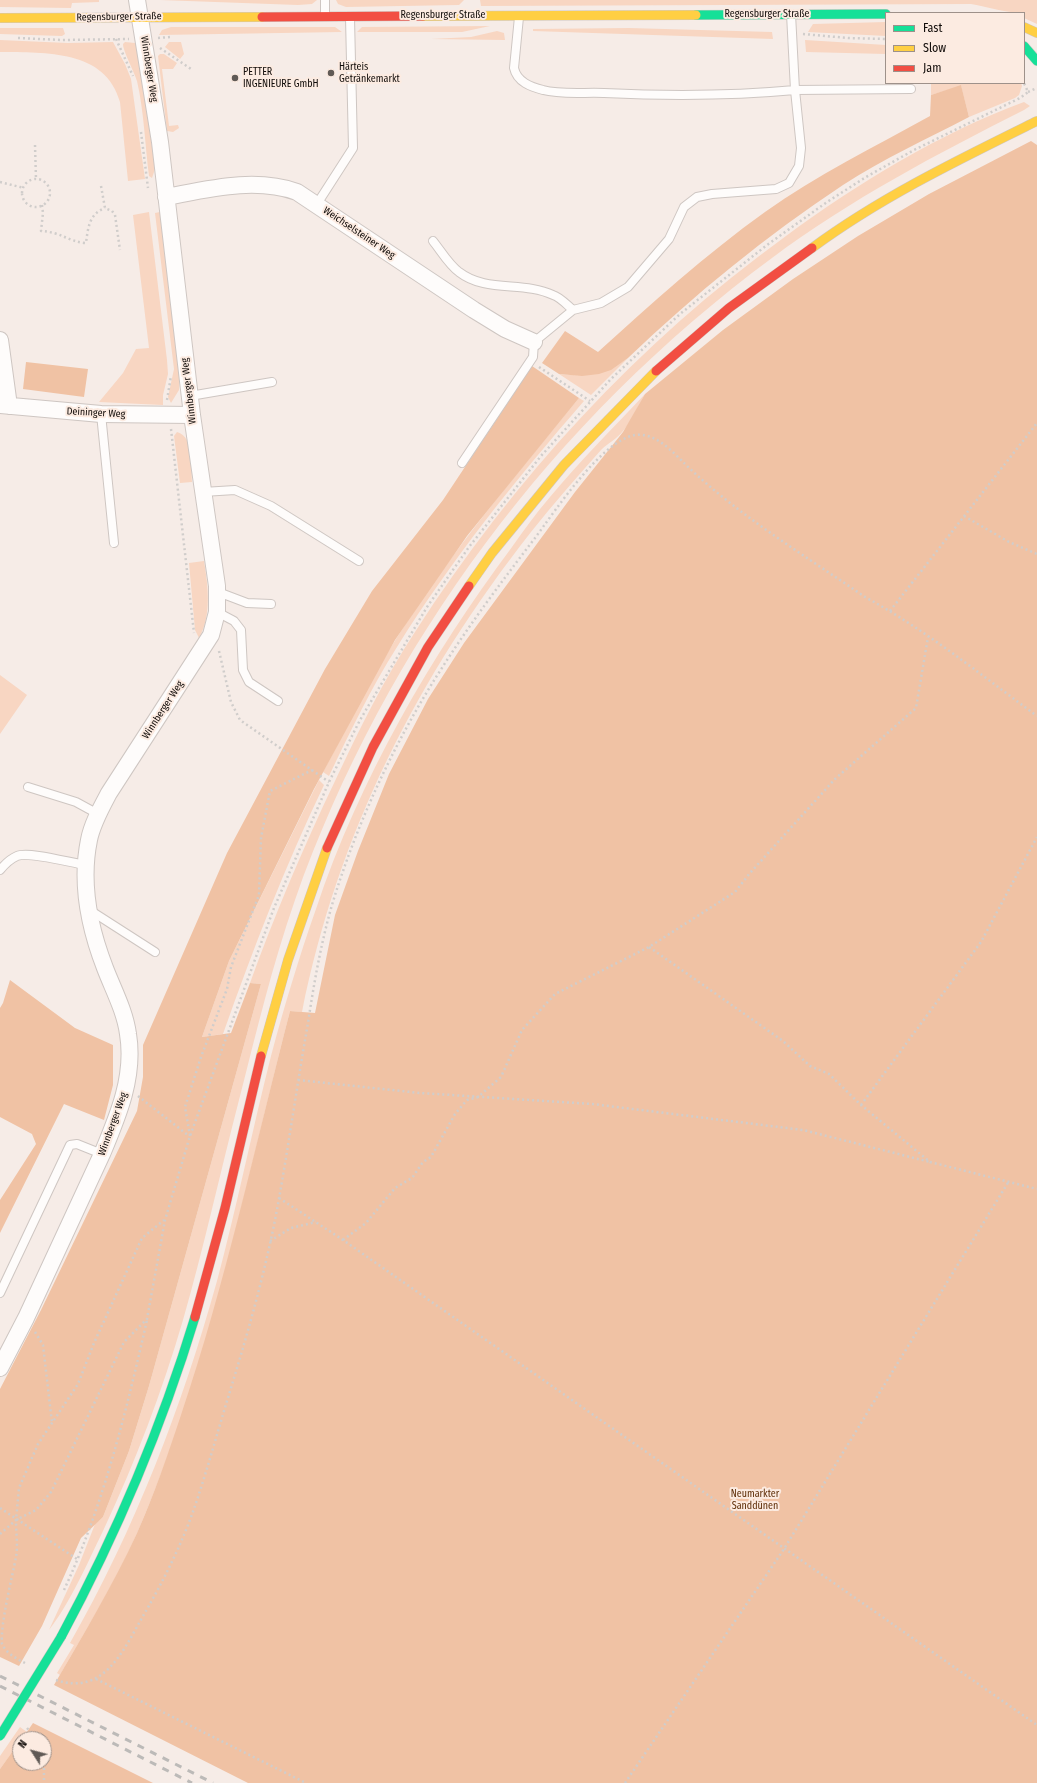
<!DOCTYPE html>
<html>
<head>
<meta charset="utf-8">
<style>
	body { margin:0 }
	#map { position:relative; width:1037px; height:1783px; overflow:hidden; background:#f6ece7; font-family:"Fira Sans Condensed",sans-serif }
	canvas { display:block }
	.legend { position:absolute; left:885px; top:12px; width:140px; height:72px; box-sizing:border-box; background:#fcebe1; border:1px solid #9e918a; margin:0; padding:5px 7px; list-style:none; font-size:12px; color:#100b08 }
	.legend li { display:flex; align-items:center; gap:8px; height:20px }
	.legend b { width:20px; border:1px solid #9e918a }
	.north { position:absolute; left:12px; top:1731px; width:40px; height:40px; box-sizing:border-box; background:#fcebe1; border:1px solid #9e918a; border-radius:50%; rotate:306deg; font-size:11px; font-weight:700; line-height:16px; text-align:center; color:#100b08 }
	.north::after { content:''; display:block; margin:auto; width:14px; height:18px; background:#605a56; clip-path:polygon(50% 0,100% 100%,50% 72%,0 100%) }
</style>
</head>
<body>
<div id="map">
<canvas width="1037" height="1783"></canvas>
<ul class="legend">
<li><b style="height:5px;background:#16e098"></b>Fast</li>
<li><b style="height:5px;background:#ffcf43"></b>Slow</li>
<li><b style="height:5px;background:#f24e42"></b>Jam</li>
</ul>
<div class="north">N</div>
</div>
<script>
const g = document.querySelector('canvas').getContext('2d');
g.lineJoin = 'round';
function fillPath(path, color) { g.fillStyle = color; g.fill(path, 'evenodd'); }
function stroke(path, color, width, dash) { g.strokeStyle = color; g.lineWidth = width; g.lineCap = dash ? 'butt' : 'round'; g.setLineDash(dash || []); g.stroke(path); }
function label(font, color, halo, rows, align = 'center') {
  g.font = font + ' "Fira Sans Condensed",sans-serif'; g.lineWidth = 4; g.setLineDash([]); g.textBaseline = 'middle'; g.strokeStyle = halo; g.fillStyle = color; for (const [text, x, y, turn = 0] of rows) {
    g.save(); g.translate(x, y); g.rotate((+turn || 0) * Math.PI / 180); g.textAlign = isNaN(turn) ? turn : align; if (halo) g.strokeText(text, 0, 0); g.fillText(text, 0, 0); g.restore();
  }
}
const green = new Path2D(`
	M0,0H99V2L72,3L71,8L0,7Z
	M160,0H317L312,4L298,5Z
	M336,0H464L459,5L346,7L338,4Z
	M480,0H1037V24L1024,18V13C1006,13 989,7 971,4L481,6Z
	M886,22V36L808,32L813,24Z
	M490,26L462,32H357L362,27Z
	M171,27H335L342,32L159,35L162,30Z
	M0,28H63L65,34L62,36L0,34Z
	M629,28L772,32L773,39L533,31V29Z
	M497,31L504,33L505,40L431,39L471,37Z
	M0,40L68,43L113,42L125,64L131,79L145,179L128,181L120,102C105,49 46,53 0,52Z
	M805,40L886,45V54L806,52Z
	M125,42L135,43L139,51L155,169L152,178L149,176C145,145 144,111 137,81C134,71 123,51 123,44Z
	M169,42H181L184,54L180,59L165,47Z
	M160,54H164L177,63L173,69H162L169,126L178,125L179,128L173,132L167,131L158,56Z
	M931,83H1021L1022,86L1019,95L1015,98L969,117L961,86L931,95Z
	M1024,102L1030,106L1024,110C937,154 851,199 772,258C553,420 386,643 295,900C272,966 256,1033 239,1100C220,1173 204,1247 183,1320C162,1392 135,1463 103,1531C87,1564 70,1603 49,1630L79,1565L95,1524L103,1517L129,1451L149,1386L261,984L250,983C275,914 303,848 335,781C359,730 384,679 415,632C514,478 638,343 786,236C858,183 940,133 1024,102Z
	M149,212L167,360L168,374L163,395V405L99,402L123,373L136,349L149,348L133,215Z
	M160,212L180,375L179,390L171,403L168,397L174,369L155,213Z
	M628,358L591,395L559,374C588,377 603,375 628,358Z
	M645,394C638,406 632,421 623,431C617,439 608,443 601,450C577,477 553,504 531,532C418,676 338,833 302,1012L290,1011C245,1186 210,1365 138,1531C116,1581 87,1628 60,1675L57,1673L74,1645L70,1643C135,1529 182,1407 217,1281C237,1206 252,1131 271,1056C284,1007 299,957 316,909C360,778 430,657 512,547C524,530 536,513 550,497C580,461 613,428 645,394Z
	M579,398L584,401C516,479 452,559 397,647C371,688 350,732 329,776L323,772C347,728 369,682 396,639C450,553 515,476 579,398Z
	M177,432C195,437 191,468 192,482L180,483L174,436Z
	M204,561C208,586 212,615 199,638L195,630L189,563Z
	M0,675L27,695L0,734Z
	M319,780L324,785C285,866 253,949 223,1034L202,1037L229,961Z
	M20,1727L27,1732L0,1769V1756Z`);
const forest = new Path2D(`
	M961,85L969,117C927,139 883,159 843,185C766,236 695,294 628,358L611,370L599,374L582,376L559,374L542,363L565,331L598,352C652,303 705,255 765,212C817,175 874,147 930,116L931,95Z
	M1031,141L1037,145V1783H248L54,1685C83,1635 113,1585 137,1533C154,1495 168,1454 181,1415C226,1282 255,1146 290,1011L315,1013L335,915L358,851L389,774L428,699L464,643L575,492L623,432L645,394L723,330L793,279L858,236L929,194Z
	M26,362L88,369L84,397L23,389Z
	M532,366L579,398L467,536L395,640L314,789L229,961L202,1037L231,1033L250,983L261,984L149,1386L129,1451L103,1517L81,1538L42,1626L19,1666L0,1657V1389L41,1310L137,1111L143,1077V1045L227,853L325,669L372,591L443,500Z
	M10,980L75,1028L113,1045V1085L104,1120L64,1104L0,1233V1200L36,1144L32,1134L0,1117V1008L3,1003Z
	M33,1723L153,1783H0V1769L20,1741V1763H44V1739H22Z`);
const path = new Path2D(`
	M803,34L848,38L886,39
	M18,38L62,40L129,39
	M158,38L171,37
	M116,39L133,76
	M160,48L191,69
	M1028,92L1037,88
	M141,132L148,188
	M35,145L36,179
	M22 193a14 14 0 1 1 28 0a14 14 0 1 1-28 0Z
	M0,182L24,188
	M101,186L105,208L112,211L115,215L120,250
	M42,205L43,213L41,231C61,232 69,242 86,243C88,228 89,214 105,208
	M539,367L590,401
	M167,400L171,376
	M171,429L194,633
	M964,516L1009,542L1037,554
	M890,611L1037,423
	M219,651L231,702L240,720L329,782
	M649,947L783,1041L810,1066L829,1074L861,1105L930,1162L1037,1189
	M298,1080L420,1093L592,1104L803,1130L930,1162
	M138,1096L189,1136
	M861,1105L981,942L1037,837
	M190,1136L185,1107L201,1057L227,989L231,967L259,895L261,838L270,791L312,770
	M279,1198L343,1240L1037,1725
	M343,1240L366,1223L395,1188L412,1178L423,1162L431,1157L455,1114L467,1100L478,1097L501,1077L522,1030L555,994L649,947L735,892L750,873L835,779L916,708L928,637
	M270,1241L291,1228L316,1222
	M35,1332L43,1345L52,1423
	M0,1508L77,1559
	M0,1534L16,1520L19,1488L38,1444L78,1384L94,1343L142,1238L164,1220
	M64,1590C104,1504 126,1412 147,1320
	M25,1663C17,1659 6,1653 2,1644C0,1625 12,1578 16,1557C18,1546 16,1532 16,1520L36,1510L51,1492L124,1342L147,1319L165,1220L190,1136L274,908L329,782L360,720L427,607L469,547L541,456L611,379L680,314L767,245L827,202L866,177L914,150L1020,98L1028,92L1024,83
	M96,1679L306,1783
	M56,1680C104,1696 123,1651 143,1616C164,1580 184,1540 197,1500C208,1467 217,1434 227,1401C248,1333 268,1263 280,1193C290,1136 298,1079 308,1023C314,983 321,943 332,905C356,825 395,741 440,671C469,625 502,581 535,538C555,511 602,440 635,435C655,432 673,452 685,464C739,516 804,555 865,597C926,630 981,675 1037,716
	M27,1728L37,1739
	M44,1763V1783
	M625,1783L784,1549L1009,1181`);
const lane = new Path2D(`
	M325,0V16
	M791,14L795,90L911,89
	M317,204L353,148L350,18
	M433,241C441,251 449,265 459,272C486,293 523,281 553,295C560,297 567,305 573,310
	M190,396L272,382
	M101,414L114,543
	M462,463L533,357L534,342L573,310L601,303L628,287L669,239L684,207L697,197L712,194L776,189L789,183L799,166L801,148L795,90C731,96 668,96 604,93C586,92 561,95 543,90C531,87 517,82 514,68L519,17
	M203,492L235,490L271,506L359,561
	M218,592L247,603L271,604
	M217,612L234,621L241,630L243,670L249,682L278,701
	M28,787L76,802L98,814
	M0,870C5,864 10,859 17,856C29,851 71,863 86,865
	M88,909L155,952
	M0,1293L70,1145L77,1144L102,1154`);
const street = new Path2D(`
	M166,197C209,189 255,177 297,192L474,310L505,329L534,342
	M0,340L9,406
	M0,405L101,414L192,415
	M0,1368L26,1318L102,1154C118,1116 135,1076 128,1034C125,1011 113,989 105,968C89,927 80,884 89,840C92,824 101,808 109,793L211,635L217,612V586L192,415L160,142L137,0`);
const fast = new Path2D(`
	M696,15L886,14
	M1024,46L1037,61
	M61,1637C116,1535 161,1429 195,1317`);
const slow = new Path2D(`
	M423,16L696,15
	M0,18L262,17
	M1024,27L1037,33
	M812,248C881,197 960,159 1037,121
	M469,586L492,553L564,465L656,371
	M261,1056L288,960L327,848`);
const jam = new Path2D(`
	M262,17L423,16
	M656,371L729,308L812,248
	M327,848L373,747L428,647L469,586
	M195,1317L225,1208L261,1056`);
const rail = new Path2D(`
	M0,1676L213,1783
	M0,1686L192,1783`);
const fastBridge = new Path2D(`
	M0,1736L61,1637`);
const markers = [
	[331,73,4,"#605a56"],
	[235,78,4,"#605a56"]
];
const streetNames = [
	["Regensburger Straße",767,14],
	["Regensburger Straße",443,15],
	["Regensburger Straße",119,17,-1],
	["Winnberger Weg",149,69,81],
	["Weichselsteiner Weg",359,233,34],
	["Winnberger Weg",189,391,-97],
	["Deininger Weg",96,413,3],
	["Winnberger Weg",163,710,-57],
	["Winnberger Weg",113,1124,-70]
];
const poiNames = [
	["Härteis",339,67],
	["Getränkemarkt",339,79],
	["PETTER",243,72],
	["INGENIEURE GmbH",243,84]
];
const parkNames = [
	["Neumarkter",755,1494],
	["Sanddünen",755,1506]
];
fillPath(green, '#f8d6c2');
fillPath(forest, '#f0c2a4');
stroke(lane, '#cec6c2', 10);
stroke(street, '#cec6c2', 18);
stroke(fast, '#cec6c2', 10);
stroke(slow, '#cec6c2', 10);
stroke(jam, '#cec6c2', 10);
stroke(path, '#d0cdcb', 2.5, [2, 3]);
stroke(lane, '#fefcfb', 8);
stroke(street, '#fefcfb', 16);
stroke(fast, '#16e098', 9);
stroke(slow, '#ffcf43', 9);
stroke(jam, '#f24e42', 9);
stroke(rail, '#bcbab8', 3, [7, 7]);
stroke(fastBridge, '#cec6c2', 10, []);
stroke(fastBridge, '#16e098', 9);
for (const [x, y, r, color] of markers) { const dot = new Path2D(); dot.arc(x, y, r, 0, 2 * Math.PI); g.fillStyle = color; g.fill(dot); stroke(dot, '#fcebe1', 1.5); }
label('10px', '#100b08', '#fcebe1', streetNames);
label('10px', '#100b08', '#fcebe1', poiNames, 'left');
label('10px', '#5d2c05', '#fcebe1', parkNames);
</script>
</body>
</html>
